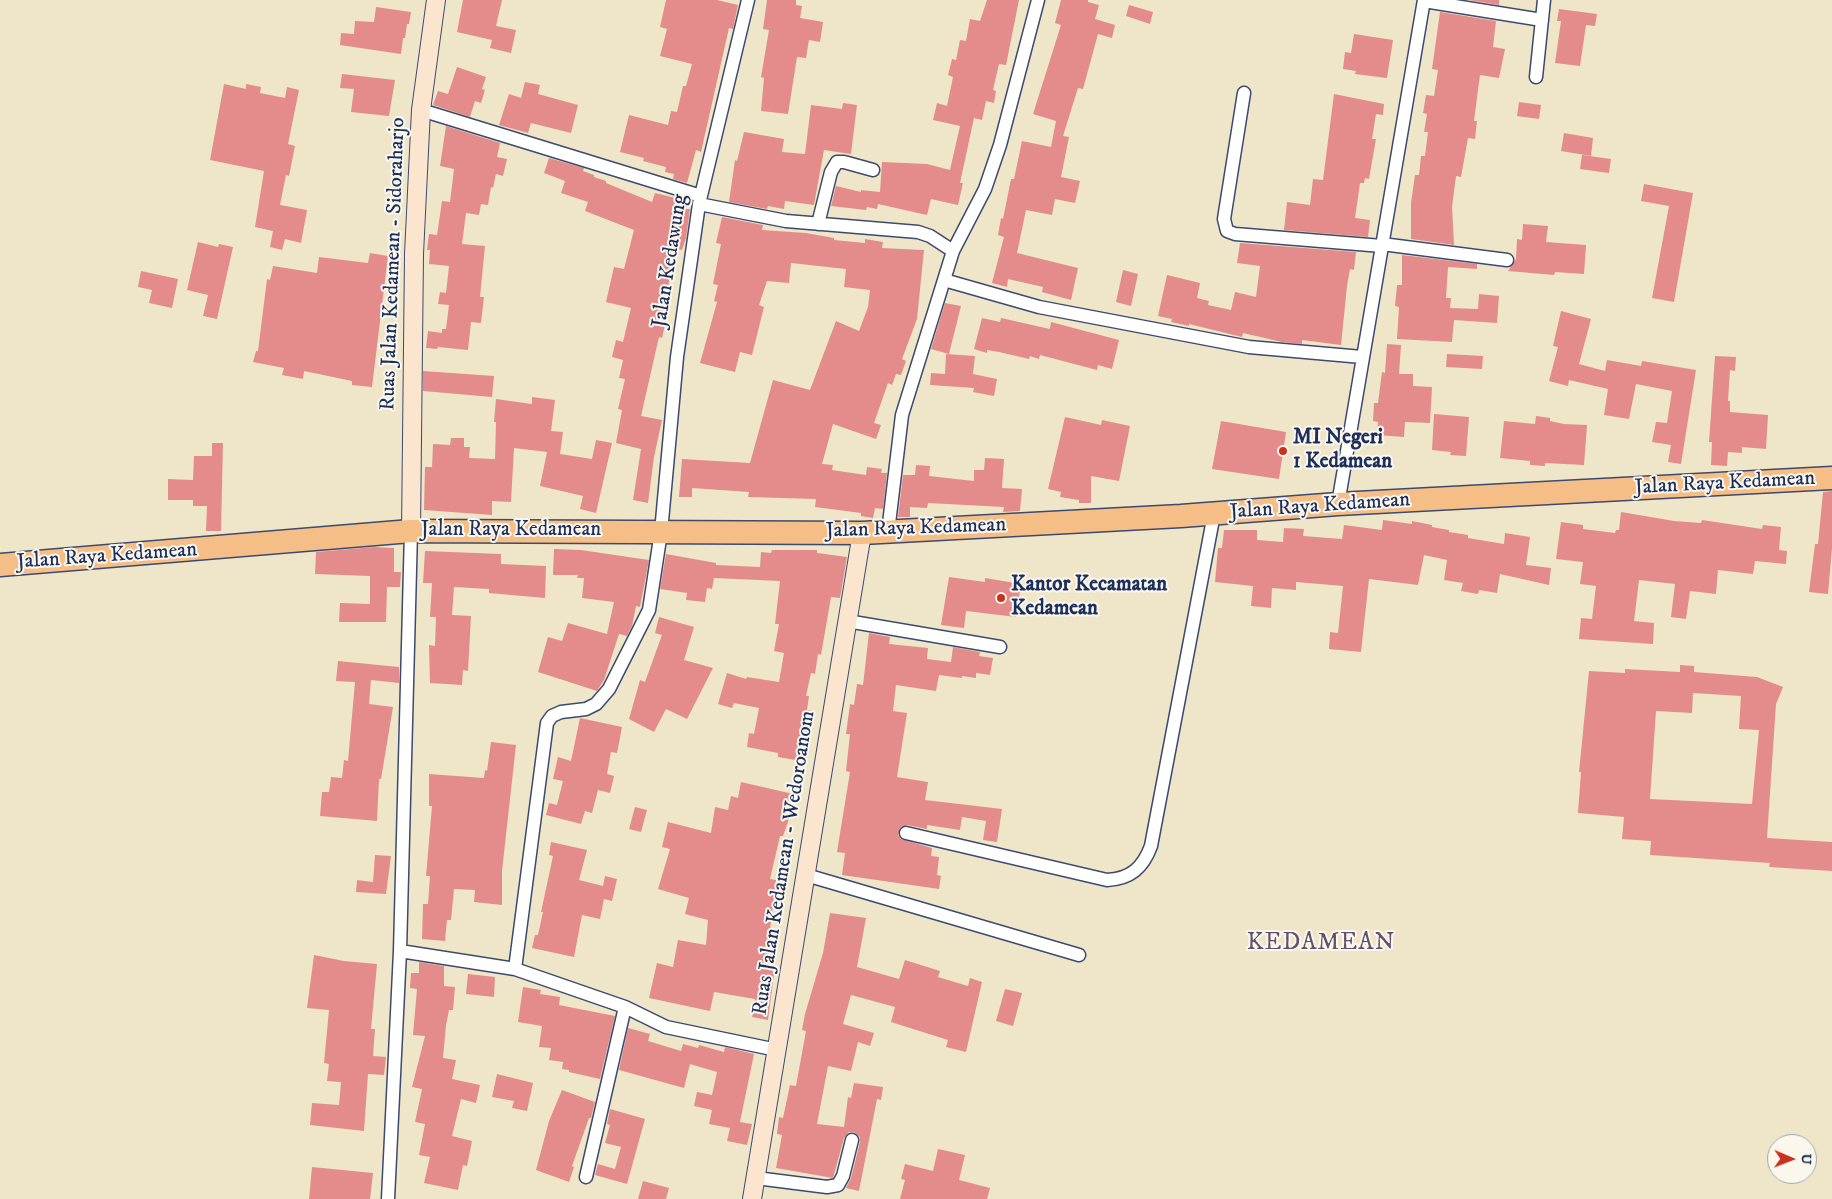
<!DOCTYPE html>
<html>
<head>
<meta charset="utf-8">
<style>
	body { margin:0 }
	#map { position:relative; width:1832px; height:1199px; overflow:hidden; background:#efe6c9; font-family:"IM FELL DW Pica",serif }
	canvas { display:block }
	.north { position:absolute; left:1767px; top:1134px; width:50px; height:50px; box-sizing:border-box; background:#fbf7ec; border:1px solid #a1a7b3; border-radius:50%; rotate:91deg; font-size:14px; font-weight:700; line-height:20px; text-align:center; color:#1b2f5e }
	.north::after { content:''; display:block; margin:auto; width:18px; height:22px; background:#c8321e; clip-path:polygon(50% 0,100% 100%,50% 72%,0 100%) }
</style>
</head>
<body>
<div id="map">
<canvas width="1832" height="1199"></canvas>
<div class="north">U</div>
</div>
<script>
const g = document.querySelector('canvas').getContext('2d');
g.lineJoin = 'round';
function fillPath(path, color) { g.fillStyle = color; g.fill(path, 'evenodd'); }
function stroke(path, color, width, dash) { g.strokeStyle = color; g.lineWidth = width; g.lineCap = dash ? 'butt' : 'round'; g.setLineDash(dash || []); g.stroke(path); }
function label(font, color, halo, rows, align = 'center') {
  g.font = font + ' "IM FELL DW Pica",serif'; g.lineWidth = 4; g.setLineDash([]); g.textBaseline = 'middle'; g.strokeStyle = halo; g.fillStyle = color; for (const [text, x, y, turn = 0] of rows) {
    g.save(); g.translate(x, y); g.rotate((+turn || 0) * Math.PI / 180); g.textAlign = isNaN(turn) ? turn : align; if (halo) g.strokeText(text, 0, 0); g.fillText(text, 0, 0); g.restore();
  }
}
const building = new Path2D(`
	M463,0H502L496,26L516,30L511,53L490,48L492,40L457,32Z
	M666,0H717L738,5L733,29L729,28L701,152L696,150L687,183L673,179L674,174L665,172L666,167L643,161L644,158L620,152L629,115L668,125L671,111L677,112L683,86H686L692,64L660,56L667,29L660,27Z
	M767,0H796V5L802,6L800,18L823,22L820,42L809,40L806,58L797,57L788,114L761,111L764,78L761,77L769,30L763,29Z
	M987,0H1019L1006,65L999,64L993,90L996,91L994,103L986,101L982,120L974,118L960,183H963L958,205L931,199L927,215L878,204L877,209L867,207L866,210L831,206L836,186L861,192V190L880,192L882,162L927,164L950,170L960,126L933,120L937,103L947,106L953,77L948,75L952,59L956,60L960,40L966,41L970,19L980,21Z
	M1061,0H1088V2L1099,5L1095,19L1115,25L1112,38L1098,34L1083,89L1078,88L1063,136L1069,137L1061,177L1080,181L1075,203L1055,199L1052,215L1026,210L1017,253L1078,268L1071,300L1042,292L1043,287L1008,279L1007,287L992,283L1004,237L998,235L1001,218L1003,219L1011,179H1014L1022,141L1051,147L1056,121L1033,114L1061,25L1055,23Z
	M1469,0H1499V5Z
	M1129,5L1153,12L1150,24L1126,16Z
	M376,7L411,12L409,24H407L405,38H403L401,54L340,45L341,33L354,34L355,21L374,22Z
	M1559,9L1597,14L1595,26L1586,25L1580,66L1555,63L1561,21H1557Z
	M1440,12L1496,21L1493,47L1505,49L1499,78L1480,75L1474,121H1477L1475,139L1468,138L1461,177L1456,176L1452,207L1454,245L1411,239V203L1415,175H1419L1421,156H1425L1428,132H1424L1427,114L1423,113L1426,95L1434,96L1438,70L1432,69Z
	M1354,34L1393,40L1387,78L1355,74L1356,71L1343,69L1345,52L1351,53Z
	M457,67L486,77L482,89L485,90L481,103L475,101L470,117L433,105L438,91L448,94Z
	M342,74L395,80L389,116L351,112L354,89L340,88Z
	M525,82L540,85L538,94L578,105L571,133L531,123L528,133L499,125L509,94L521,98Z
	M224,84L246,89V84L261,87L260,93L285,98L287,87L299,90L288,144L295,146L289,176L286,175L280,205L307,210L301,243L285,239L282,250L270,247L273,231L255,227L264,171L210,160Z
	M1334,94L1384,104L1383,115L1376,114L1372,139H1376L1369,179L1365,178L1364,183H1360L1355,218L1370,220L1368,237L1284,230L1287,202L1310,205L1313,179L1323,180Z
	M1519,102L1541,105L1539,119L1517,116Z
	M843,103L857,105L851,154L824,150L814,205L785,201L784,209L768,206L767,209L729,202L735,160L737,161L744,132L784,139L782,152L805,154L811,105L842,109Z
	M446,126L500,143L497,157L507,159L503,176L496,174L493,188L491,187L488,205L481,204L479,215L466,213L462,244L485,246L480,297H484L481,323L471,322L468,350L438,347L437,349L426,348L428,331L442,333V329H446L449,305L438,304L440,292L446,293L449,266L429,264L430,250H427L429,234L437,235L442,201L450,202L454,169L440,166Z
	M1564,133L1593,138L1591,156L1561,151Z
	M1582,155L1611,159L1609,173L1580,169Z
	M549,158L584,168L583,171L594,175V177L606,181V183L652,202L655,193L688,201L686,209H690L686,238L682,250L678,249L670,277L661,324L665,325L662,338L659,337L641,416L662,420L654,457L648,503L633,500L641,449L616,443L622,410L618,409L625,379L619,378L623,360L612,357L616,340L623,342L631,308L606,302L614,267L624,269L634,230L585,211L588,202L561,193L565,181L544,173Z
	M1644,184L1693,193L1674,302L1652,298L1669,206L1641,201Z
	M722,217L763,225L762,230L806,233L834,238V240L865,243V239L883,242L882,248L924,250L917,319L902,359L906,361L901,375L896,374L892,385L888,383L874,423L881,425L876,439L833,424L822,464L833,465L832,470L866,475L867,467L882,469L881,473H887L883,509L875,508L873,518L861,516V513L815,507L816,499L748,497L749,492L692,488V497H679L682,459L750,463L773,380L810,390L836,321L859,331L868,307L870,290L844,287L846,269L791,263L789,283L767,281L759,305L764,307L752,355L740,352L735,372L700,363L717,302L714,301L718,285L713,284L721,244L716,243Z
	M1523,224L1548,226L1546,242L1586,245L1584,274L1555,272L1554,275L1508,271L1516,259L1517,239L1522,240Z
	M198,242L218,247L219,244L233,247L217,319L203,316L208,295L187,290Z
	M1240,243L1356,252L1354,270L1350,269L1347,286L1341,345L1302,340V344L1282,342L1243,333L1242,337L1189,324V326L1171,322L1172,319L1158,316L1167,275L1200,283L1197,298L1209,301L1208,305L1231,310L1235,292L1256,297L1260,266L1237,263Z
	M370,253L388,256L372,387L352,385V381L304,371L303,379L282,375L284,368L253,362L256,351H258L267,279L270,280L273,266L317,273L319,257L368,263Z
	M1402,255L1477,264V269L1448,267L1446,298H1451L1450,308L1478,309L1479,294L1499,296L1497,323L1454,320L1452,342L1397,339L1399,307L1395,306L1397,285H1402Z
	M1123,270L1138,274L1131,306L1116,302Z
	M141,271L178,279L172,308L149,303L152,290L138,287Z
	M945,303L961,306L949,354L931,349Z
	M1561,311L1591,319L1579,364L1605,371L1607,360L1641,366L1642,361L1696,370L1681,464L1668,462L1671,445L1652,442L1656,422L1667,423L1672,391L1636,384L1629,419L1604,415L1608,389L1569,380L1568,386L1549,381L1558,347L1553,346Z
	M982,318L1000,322L1001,318L1050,329L1051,322L1119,340L1112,369L1098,365L1097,370L1040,355L1039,359L1030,356L1029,359L999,352L987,350V353L974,349Z
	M1387,344L1401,345L1399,374H1413V386L1432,387L1430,423L1405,422L1404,437L1377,435L1378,422L1373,421L1374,403H1378L1382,372L1385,373Z
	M946,354L975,356L973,374L997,379L994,396L973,392L974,388L930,385L931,373L945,374Z
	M1447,354L1483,356L1482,369L1446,367Z
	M1715,356L1736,357L1735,371L1730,370L1728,401H1730V412L1768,415L1766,449L1742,447V453L1728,452L1727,466L1711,465L1712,442H1709Z
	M423,371L494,376L492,397L423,391Z
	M532,397L555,400L551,431L563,432L560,454L592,459L596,440L612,443L596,513L580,509L583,496L540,486L547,452L514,448L511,502L492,501V515L424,510L425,467H432L433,444L450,445L451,438H464V447H470L469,458L495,459L496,422H494L496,399L532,404Z
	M1434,414L1469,417L1466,456L1450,455L1451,452L1432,450Z
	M1536,416L1550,418V421L1564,424L1587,425L1584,465L1545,463V466L1530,465V461L1500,458L1504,421L1535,424Z
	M1065,417L1101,425L1102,420L1130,426L1119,481L1091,476V503H1079V500L1060,497L1061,492L1048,489Z
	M1221,421L1286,432L1279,479L1212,469Z
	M212,443H223L221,531H206L207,506H193V500H168V479L193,480L194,456H212Z
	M985,458L1004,459L1002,488L1022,489L1020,511L1003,512L1004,507L928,503L927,508L910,507V517H898L903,475H915L916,465L930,466L929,476L974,481V470H984Z
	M1832,491V548L1828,594L1809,592L1815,544H1818L1823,492Z
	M1621,512L1674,521L1701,523L1702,520L1762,529L1763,525L1781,527L1779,550L1787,551L1786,564L1755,561L1753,574L1718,570L1716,594L1690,591L1686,619L1671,617L1675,584L1639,580L1634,621L1654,623L1653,644L1579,639L1581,618L1592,619L1596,586L1580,584L1583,562L1556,559L1561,522L1583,525V529L1615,533L1616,530H1619Z
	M1383,520L1412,524V521L1432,525V527L1449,530V532L1468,535V538L1504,544L1505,533L1530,537L1526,565L1551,568L1549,585L1500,574L1497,593L1479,590L1478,594L1461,591L1463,583L1444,580L1447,560L1424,555L1418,585L1369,579L1361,652L1329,649L1330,632L1338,633L1343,586L1296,582V590L1272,588L1271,608L1251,606L1253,586L1215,582L1218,548H1222L1224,530H1257V540L1283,542L1284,528L1304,529L1303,536L1342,539L1344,525L1382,530Z
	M374,547L394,548V572H401L400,587H387L386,622H339L340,603L370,604V576L315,574L316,552Z
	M554,549L581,550L649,560L640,607L636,606L632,626L627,636L619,634L604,680L597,691L538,672L548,637L562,641L568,623L607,634L614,602L582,598L584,578H577L578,575H553Z
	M772,550H817V553L847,557L840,598L831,597L821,655L818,654L815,674L811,673L806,696H809L807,710L813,711L801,761L778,757V753L747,747L749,733L754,734L759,708L734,703L732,708L718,704L727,673L746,679L747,677L779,682L784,653L774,651L779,624H775L780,581L714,578L712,589L707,588L705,602L686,600L687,593L660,589L666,554L716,563V565L760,567L761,552L771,553Z
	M425,551L501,554V564L546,566L545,598L489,593V589L454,587L452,615L471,616L468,671L463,670L462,685L430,683L429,645L435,646L436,617H430L432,583H423Z
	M949,577L985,582V578L1021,584L1016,617L966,611L964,628L941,625Z
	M659,617L694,627L684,660L713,668L687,719L666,709L654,732L629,719L640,680L645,682L662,635L655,633Z
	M869,633L890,637L889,644L928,648L927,659L951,662L953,647L980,652L979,656L993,658L990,675L976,673V678L962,676V678L939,675L936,691L896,685L893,711L907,713L897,777L928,782L925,800L1002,809L997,842L983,840L986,821L962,817L960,830L927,825V829L907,825L900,828L898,835L901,839L932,848L931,856L939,857L937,875L941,876L939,889L842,875L845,853L837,852L850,772L846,771L850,734H846L850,704L854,705L857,684L863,685Z
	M338,661L399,667V683L371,680L369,704L393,707L381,779H379L377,821L320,816L322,792H329L331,777L342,778L344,760L348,761L355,682L336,681Z
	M1680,665L1694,666V672L1757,677L1783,687L1776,704L1767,838L1832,842V871L1769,867L1770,863L1650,855L1651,841L1622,839L1624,817L1578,813L1581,772H1579L1589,671L1625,673V669L1680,672ZM1693,693L1741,696L1739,729L1759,730L1752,804L1650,799L1656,711L1692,713Z
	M580,718L622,727L617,753L611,752L607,774L614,776L610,793L598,790L592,813L585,811L581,824L546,815L549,803L557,805L563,781L553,779L558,757L571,761Z
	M491,742L516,745L502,871V905L474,902L475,890L454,889L451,920H447L445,941L422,939L423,904H428L430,876H426L432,806H429V774L484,778L485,770L487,771Z
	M741,782L793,794L788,822L783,836H780L770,879L776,880L770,930H773L770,966L775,967L768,1020L752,1017L755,999L714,992L710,1011L649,998L657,963L673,967L678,940L706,945L708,920L685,914L689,898L658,889L670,849L662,847L668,822L711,833L715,807L728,810L731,796L738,798Z
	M635,807L647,810L641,832L629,829Z
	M551,842L587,850L579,880L603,886L605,876L617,879L612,901L604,899L600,919L582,915L574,957L532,948L535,935H538L543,912H541L553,856L549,855Z
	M375,855L391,856L386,894L356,892L357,880L373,882Z
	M830,913L866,918L857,967L899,979L905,960L940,971L938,977L968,986L970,978L982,982L966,1052L946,1047L948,1040L891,1022L895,1007L851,995L843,1024L874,1033L870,1046L858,1042L851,1071L828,1066L817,1124L844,1127L848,1097L851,1098L854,1083L883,1087L881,1100L877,1099L859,1191L846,1188L851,1178L860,1142V1137L854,1132H849L844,1138L833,1178L776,1168L782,1135L777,1134L779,1117L783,1118L790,1085L796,1086L806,1031L802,1030L805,1014L823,953Z
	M314,955L344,961L377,964L371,1029H375L373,1056L386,1057L384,1075L368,1074L364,1131L310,1125L312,1103L339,1105L341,1082L327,1081L329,1064L324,1063L329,1010L307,1008Z
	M419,962L444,966V986L455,987L453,1010H449L446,1025L443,1058L456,1060L452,1079L480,1085L476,1103L461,1099L452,1136L472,1141L467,1166L463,1165L458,1190L424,1183L430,1157L419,1155L425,1124L415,1122L422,1089L412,1087L425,1036L413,1035L417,989L410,988L411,973H419Z
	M468,974L495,977L494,997L466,994Z
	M523,987L541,990L540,994L560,997L559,1005L615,1016L600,1079L569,1072V1070L562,1069L563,1062L549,1060L551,1048L539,1047L542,1026L518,1022Z
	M1005,989L1022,993L1013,1026L996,1021Z
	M628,1028L650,1034L648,1041L681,1051L683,1044L698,1048L699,1045L724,1052L725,1047L754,1054L740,1122L752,1124L747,1145L727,1141L730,1128L709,1124L712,1110L694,1106L697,1092L712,1095L717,1072L690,1064L684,1088L619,1070Z
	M497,1074L533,1083L527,1111L512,1108L514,1101L492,1097Z
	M562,1090L595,1102L591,1118H589L572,1166L574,1167L569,1182L536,1170L549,1121Z
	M610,1109L645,1119L627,1184L595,1175L598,1164L615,1169L621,1147L605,1143L610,1125L607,1124Z
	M938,1149L965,1155L959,1180L990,1188L987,1199H900L905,1180L901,1179L905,1164L933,1171Z
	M312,1167L373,1173L370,1199H309Z
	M643,1181L669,1188L666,1199H638Z`);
const street = new Path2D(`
	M1424,1L1542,20
	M1536,77L1544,0
	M1244,93L1224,219L1227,231L1235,234L1382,246
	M421,110L701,196
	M699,204L786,221L918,232L930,236L953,251
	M818,224L831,172L837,162H844L873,170
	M1382,244L1507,260
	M944,280L1039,307L1249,347L1362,357
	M1338,504L1424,0
	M888,532L902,415L953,251L985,189L1000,145L1038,0
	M847,621L1000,647
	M906,833L1107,880C1130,879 1143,868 1151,846L1214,514
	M806,875L1079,955
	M400,951L515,969L625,1007L666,1027L777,1050
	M515,969L547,723L552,716L561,712L586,709L596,704L609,689L649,610L661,532L677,357L699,204L748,0
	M586,1177L625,1007
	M756,1178L827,1187L838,1185L843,1176L852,1140
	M388,1199L400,951L411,531`);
const secondary = new Path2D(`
	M411,531L414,254L421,110L436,0
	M752,1199L862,533`);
const highway = new Path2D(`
	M0,565L411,531L862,533L1181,516L1338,504L1832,478`);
const markers = [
	[1283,451,5,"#c8321e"],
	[1001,598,5,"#c8321e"]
];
const streetNames = [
	["Jalan Kedawung",671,261,-81],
	["Ruas Jalan Kedamean - Sidoraharjo",394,264,-88],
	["Jalan Raya Kedamean",1725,484,-3],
	["Jalan Raya Kedamean",1320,507,-4],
	["Jalan Raya Kedamean",916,529,-2],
	["Jalan Raya Kedamean",511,531],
	["Jalan Raya Kedamean",107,557,-4],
	["Ruas Jalan Kedamean - Wedoroanom",785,863,-81]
];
const poiNames = [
	["MI Negeri",1293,439],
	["1 Kedamean",1293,463],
	["Kantor Kecamatan",1011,586],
	["Kedamean",1011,610]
];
const quarterNames = [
	["KEDAMEAN",1321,944]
];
fillPath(building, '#e38c8b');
stroke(street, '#3b4a6e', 15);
stroke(secondary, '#3b4a6e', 20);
stroke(highway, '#3b4a6e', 25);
stroke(street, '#fff', 12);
stroke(secondary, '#fbe5cf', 18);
stroke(highway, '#f6be87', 22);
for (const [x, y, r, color] of markers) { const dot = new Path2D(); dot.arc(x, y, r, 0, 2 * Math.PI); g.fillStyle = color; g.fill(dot); stroke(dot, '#fbf7ec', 2); }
label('21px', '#1b2f5e', '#fbf7ec', streetNames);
label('bold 21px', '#1b2f5e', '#fbf7ec', poiNames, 'left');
g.letterSpacing = '1px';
label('24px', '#61506e', '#fbf7ec', quarterNames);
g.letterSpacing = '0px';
</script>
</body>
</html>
